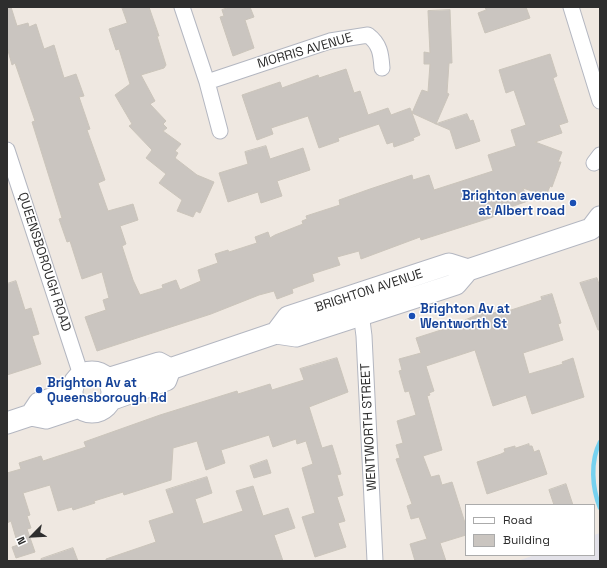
<!DOCTYPE html>
<html>
<head>
<meta charset="utf-8">
<style>
	body { margin:0 }
	#map { position:relative; width:607px; height:568px; overflow:hidden; background:#efe8e1; font-family:"Space Grotesk",sans-serif }
	canvas { display:block }
	.frame { position:absolute; inset:0; border:8px solid #2e2e2e; pointer-events:none }
	.legend { position:absolute; left:465px; top:504px; width:130px; height:52px; box-sizing:border-box; background:#fff; border:1px solid #ababab; margin:0; padding:5px 7px; list-style:none; font-size:12px; color:#2e2e2e }
	.legend li { display:flex; align-items:center; gap:8px; height:20px }
	.legend b { width:20px; border:1px solid #ababab }
	.north { position:absolute; left:12px; top:516px; width:40px; height:40px; -webkit-text-stroke:3px #fff; paint-order:stroke; rotate:246deg; font-size:11px; font-weight:700; line-height:16px; text-align:center; color:#2e2e2e }
	.north::after { content:''; display:block; margin:auto; width:14px; height:18px; background:#2e2e2e; clip-path:polygon(50% 0,100% 100%,50% 72%,0 100%) }
</style>
</head>
<body>
<div id="map">
<canvas width="607" height="568"></canvas>
<div class="frame"></div>
<ul class="legend">
<li><b style="height:5px;background:#fff"></b>Road</li>
<li><b style="height:11px;background:#cac5c0"></b>Building</li>
</ul>
<div class="north">N</div>
</div>
<script>
const g = document.querySelector('canvas').getContext('2d');
g.lineJoin = 'round';
function fillPath(path, color) { g.fillStyle = color; g.fill(path, 'evenodd'); }
function stroke(path, color, width, dash) { g.strokeStyle = color; g.lineWidth = width; g.lineCap = dash ? 'butt' : 'round'; g.setLineDash(dash || []); g.stroke(path); }
function label(font, color, halo, rows, align = 'center') {
  g.font = font + ' "Space Grotesk",sans-serif'; g.lineWidth = 3; g.setLineDash([]); g.textBaseline = 'middle'; g.strokeStyle = halo; g.fillStyle = color; for (const [text, x, y, turn = 0] of rows) {
    g.save(); g.translate(x, y); g.rotate((+turn || 0) * Math.PI / 180); g.textAlign = isNaN(turn) ? turn : align; if (halo) g.strokeText(text, 0, 0); g.fillText(text, 0, 0); g.restore();
  }
}
const industrial = new Path2D(`
	M600,533V561H517L535,555H594V535Z`);
const stream = new Path2D(`
	M600,442C590,461 592,488 600,508`);
const building = new Path2D(`
	M7,7H11L17,26L28,23L29,27L36,24L44,49L54,45L64,78L76,74L84,96L79,97L90,129L87,130L105,180L98,183L108,211L133,204L138,220L120,226L126,244L122,246L133,280L140,295L163,288L162,285L176,280L180,290L201,281L198,270L218,263L215,254L228,250L229,252L257,243L255,237L268,232L270,238L275,235L303,224L302,221L307,219L306,216L340,205L339,200L370,189L412,175L413,180L429,175L434,190L493,171L488,155L516,146L511,130L526,125L514,90L506,93L499,70L550,54L557,76L553,78L568,122L559,125L562,133L535,142L562,152L558,162H561L552,187L550,186L546,196L523,188L528,201L502,210L503,212L495,214V216L490,218L421,240L420,237L361,259L359,251L337,257L340,265L312,274L314,281L292,289L293,293L277,299L274,291L259,295L211,314L97,351L85,317L106,310L103,300L109,298L102,272L82,279L70,241L67,242L59,219L62,218L32,122L35,121L15,63L12,65L7,47Z
	M122,7H149L159,36H157L166,65L164,68L141,75L155,101L150,104L166,121L163,124L167,128L163,131L181,144L175,151L178,153L175,158L197,175L214,182L200,213L196,211L193,217L177,211L182,200L159,183L166,174L146,158L152,150L129,126L132,124L115,95L130,84L119,49L116,50L109,29L127,23Z
	M230,7H250L254,17L245,20L254,48L233,56L220,17L224,16L222,10Z
	M485,7H526L530,18L485,33L478,13L486,10Z
	M450,10L452,63H449L447,93L449,94L436,124L412,113L420,135L413,138L414,140L394,147L393,142L387,144L379,124L338,138L339,141L319,148L308,116L271,128L273,134L257,140L242,95L280,82L282,88L318,75L319,78L346,69L354,93L360,91L368,115L388,108L391,115L410,108L412,113L422,90L428,92L430,64H424V52L430,53L428,11Z
	M467,114L470,121L473,120L480,141L456,149L450,130L436,124Z
	M266,146L270,159L303,148L310,170L277,181L282,196L261,203L258,192L228,202L219,173L248,164L245,152Z
	M597,278L600,287V330H598L580,283Z
	M16,281L25,310L31,308L39,334L32,336L41,364L7,375V284Z
	M552,294L561,323L558,324L563,340L523,353L529,374L563,364L562,362L573,358L584,397L532,414L526,395L493,406L475,350L426,366L434,391L429,393L430,395L427,396L442,450L423,456L431,477L439,475L442,485L452,482L466,526V535L440,543L446,561H415L410,544L427,539L419,517L411,519L407,506L412,504L396,459L400,458L396,445L403,443L397,421L416,415L409,391L405,392L399,371L402,370L399,359L421,353L416,338L466,322L465,320L488,310L490,314L507,309L508,311L542,300L541,297Z
	M337,358L348,392L309,407L322,448L332,445L341,474L337,475L343,495L337,497L345,521L338,523L346,547L315,557L302,517L315,513L302,468L313,464L306,441L297,444L296,439L273,447L269,435L221,450L225,463L206,470L197,441L173,448L171,480L124,495L123,492L94,501L95,503L73,510L72,507L58,511L50,485L23,493L30,515L27,516L31,528L27,529L35,552L16,558L12,547L18,545L11,521L7,523V473L21,469L19,463L41,456L43,461L86,447L84,442L160,415L237,391L238,394L270,384L272,390L304,380L300,369Z
	M529,444V446H532L534,452L539,450L547,474L487,494L477,462L501,454L505,452L504,449L515,446V448Z
	M267,460L271,473L254,478L250,466Z
	M207,477L212,493L195,499L203,524L243,511L236,491L253,486L263,516L288,508L295,528L274,535L283,561H106V559L156,542L149,521L174,513L166,490Z
	M566,484L573,505H554L549,490Z
	M73,548L78,561H41V559Z`);
const minor = new Path2D(`
	M182,7L207,82L220,131
	M571,7L600,101
	M207,82L330,41L368,35C380,44 381,54 382,68
	M7,150L81,375
	M594,163L600,155
	M360,305L364,336L375,561`);
const secondary = new Path2D(`
	M276,333L288,317L449,264L468,270
	M72 392a20 20 0 1 1 40 0a20 20 0 1 1-40 0Z
	M107,379L159,363L170,369L276,333L296,336L447,287L456,284L468,270L591,229L600,217
	M110,400L166,380L170,369
	M31,415L39,403L72,392
	M7,423L31,415L46,418L79,407`);
const markers = [
	[573,203,4,"#1a4fb4"],
	[412,316,4,"#1a4fb4"],
	[39,390,4,"#1a4fb4"]
];
const streetNames = [
	["MORRIS AVENUE",305,51,-16],
	["QUEENSBOROUGH ROAD",44,262,72],
	["BRIGHTON AVENUE",369,291,-18],
	["WENTWORTH STREET",369,427,-93]
];
const transitNames = [
	["Brighton avenue",565,196,"right"],
	["at Albert road",565,211,"right"],
	["Brighton Av at",420,309],
	["Wentworth St",420,324],
	["Brighton Av at",47,383],
	["Queensborough Rd",47,398]
];
fillPath(industrial, '#e2e1e8');
stroke(stream, '#76d1ef', 4.5);
fillPath(building, '#cac5c0');
stroke(building, '#cac4ba', 1);
stroke(minor, '#b4b7c1', 17);
stroke(secondary, '#b4b7c1', 23);
stroke(minor, '#fff', 15);
stroke(secondary, '#fff', 21);
for (const [x, y, r, color] of markers) { const dot = new Path2D(); dot.arc(x, y, r, 0, 2 * Math.PI); g.fillStyle = color; g.fill(dot); stroke(dot, '#fff', 1.5); }
label('13px', '#2e2e2e', '#fff', streetNames);
label('bold 13px', '#164399', '#fff', transitNames, 'left');
</script>
</body>
</html>
